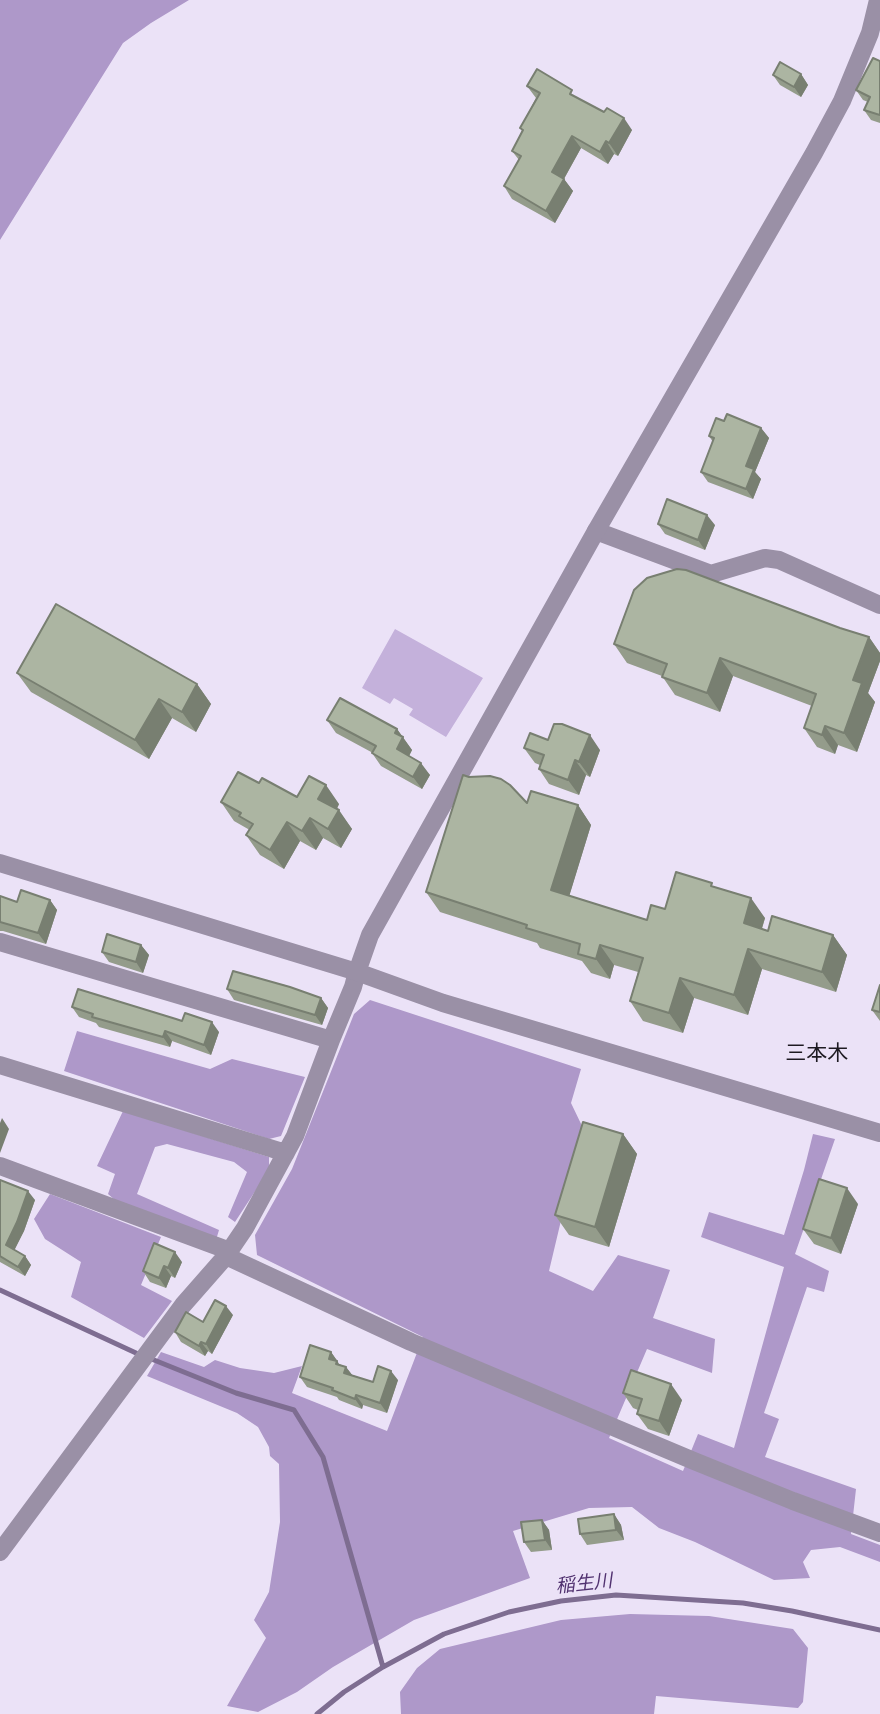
<!DOCTYPE html>
<html>
<head>
<meta charset="utf-8">
<style>
	body { margin:0 }
	canvas { display:block; background:#ebe2f7 }
</style>
</head>
<body>
<canvas width="880" height="1714"></canvas>
<script>
const g = document.querySelector('canvas').getContext('2d');
g.lineJoin = 'round';
function fillPath(path, color) { g.fillStyle = color; g.fill(path, 'evenodd'); }
function stroke(path, color, width, dash) { g.strokeStyle = color; g.lineWidth = width; g.lineCap = dash ? 'butt' : 'round'; g.setLineDash(dash || []); g.stroke(path); }
function label(font, color, halo, rows, align = 'center') {
  g.font = font + ' "IBM Plex Sans","Noto Sans JP",sans-serif'; g.lineWidth = 6; g.setLineDash([]); g.textBaseline = 'middle'; g.strokeStyle = halo; g.fillStyle = color; for (const [text, x, y, turn = 0] of rows) {
    g.save(); g.translate(x, y); g.rotate((+turn || 0) * Math.PI / 180); g.textAlign = isNaN(turn) ? turn : align; if (halo) g.strokeText(text, 0, 0); g.fillText(text, 0, 0); g.restore();
  }
}
const green = new Path2D(`
	M395,629L483,678L446,737L409,715L413,709L394,698L390,704L362,688Z`);
const forest = new Path2D(`
	M0,0H189L151,23L123,43L0,240Z
	M370,1000L581,1069L571,1103L583,1128L549,1271L593,1291L618,1255L670,1270L653,1318L715,1339L712,1373L647,1349L609,1438L683,1471L698,1434L734,1448L784,1267L701,1237L709,1212L784,1235L804,1170L813,1134L835,1139L795,1254L829,1271L824,1292L807,1287L764,1413L779,1419L765,1457L856,1489L851,1534L880,1545V1562L840,1547L811,1550L803,1562L810,1578L774,1580L695,1542L659,1528L632,1507L589,1508L513,1531L530,1578L414,1620L333,1667L297,1692L258,1712L227,1706L266,1638L254,1620L269,1592L280,1522L279,1464L270,1456L269,1447L258,1427L237,1413L147,1376L161,1352L204,1367L215,1360L240,1368L274,1373L302,1366L292,1393L387,1431L423,1337L257,1255L255,1235L292,1169L354,1014Z
	M77,1031L210,1069L232,1059L305,1077L281,1136L269,1139L64,1071Z
	M123,1111L269,1157V1170L235,1222L228,1217L247,1172L234,1162L167,1144L155,1147L137,1194L219,1230L216,1240L116,1201L108,1194L115,1174L97,1166Z
	M50,1194L161,1237L141,1285L172,1301L144,1338L71,1297L81,1262L45,1239L34,1219Z
	M630,1614L709,1616L793,1629L808,1648L803,1702L798,1708L656,1696L654,1714H401L400,1692L417,1668L440,1649L561,1620Z`);
const stream = new Path2D(`
	M0,1290L136,1353
	M149,1358L236,1393L294,1410L323,1457L383,1667
	M317,1714L344,1692L383,1667L444,1634L509,1612L561,1601L616,1595L743,1603L792,1611L880,1630`);
const minor = new Path2D(`
	M596,531L711,574L765,558L779,560L880,605
	M0,942L331,1040
	M0,1065L286,1153
	M0,1166L230,1251
	M226,1256L411,1342L694,1461L793,1501L880,1533
	M0,1552L183,1305L226,1256L245,1228L295,1136L331,1040L353,987L357,972`);
const tertiary = new Path2D(`
	M0,863L357,972L443,1003L880,1133
	M357,972L370,935L596,531L814,153L842,101L870,33L878,0`);
const wall = new Path2D(`
	M880,61V123L871,120L864,110L868,102L863,100L856,90Z
	M801,74L808,85L801,97L780,85L773,75Z
	M527,86L578,98L632,130L618,156L614,154L608,164L581,148L564,179L573,191L555,223L512,199L504,186L519,160L512,151L522,131L520,128L536,98Z
	M761,428L769,438L755,472L761,479L753,499L708,482L701,472L713,442L709,436Z
	M658,524L715,525L705,550L665,534Z
	M840,628L869,637L880,653V661L868,693L875,702L857,752L838,745L835,754L817,747L804,728L812,706L733,676L720,712L675,695L662,676L627,663L614,644Z
	M17,673L197,684L211,704L196,732L172,718L149,759L31,692Z
	M327,720L397,729L412,750L409,756L430,775L422,789L381,766L372,753H373L336,733Z
	M548,740L600,750L590,777L586,775L579,795L549,784L539,769L540,765L535,763L524,748Z
	M259,783L297,797L339,804L337,809L352,829L341,848L323,838L316,850L300,841L284,869L260,855L246,835L249,830L248,829L234,821L221,802Z
	M527,803L578,805L591,825L569,896L647,920L665,909L715,887L765,918L762,929L768,931L833,935L847,955L836,992L762,969L748,1015L694,998L683,1033L643,1021L630,1001L638,972L614,965L610,979L591,973L582,961L540,948L537,943L440,912L426,892Z
	M0,896L17,902L50,900L57,910L46,944L3,931H0Z
	M141,945L149,955L143,973L109,962L102,952Z
	M880,985V1021L872,1010Z
	M227,989L321,998L328,1008L322,1025L234,1000Z
	M72,1007L176,1019L219,1032L211,1055L172,1041L170,1047L99,1027L96,1023L79,1017Z
	M623,1134L637,1154L609,1247L569,1235L555,1215Z
	M0,1180L35,1200L24,1231L14,1250L25,1256L31,1265L25,1276L0,1262Z
	M858,1204L841,1254L814,1244L803,1229Z
	M182,1262L175,1278L171,1276L166,1288L150,1282L143,1271Z
	M233,1315L212,1354L208,1351L205,1356L181,1342L175,1332L203,1322Z
	M331,1352L338,1362L339,1364L346,1367L352,1375L373,1382L398,1380L387,1413L363,1405L362,1409L339,1400L337,1397L307,1387L300,1377Z
	M623,1393L682,1400L669,1436L648,1429L637,1414L638,1410L633,1408Z
	M614,1514L621,1525L624,1540L587,1545L580,1534Z
	M542,1520L549,1530L552,1550L531,1552L524,1542Z`);
const shadedWall = new Path2D(`
	M801,74L808,85L801,97L794,87Z
	M624,118L632,130L618,156L609,143Z
	M572,136L581,148L561,184L552,172Z
	M606,141L614,154L608,164L600,152Z
	M564,179L573,191L555,223L546,211Z
	M761,428L769,438L755,472L761,479L753,499L746,489V466Z
	M707,515L715,525L705,550L698,540Z
	M869,637L880,653V661L868,693L875,702L857,752L844,733L853,680Z
	M720,658L733,676L720,712L707,693Z
	M197,684L211,704L196,732L182,712Z
	M159,699L172,718L149,759L135,740Z
	M825,726L838,745L835,754L822,735Z
	M397,729L412,750L406,762L397,749L395,733Z
	M590,735L600,750L590,777L579,762Z
	M575,760L586,775L579,795L568,780Z
	M421,763L430,775L422,789L413,777Z
	M326,785L339,804L332,818L318,799Z
	M578,805L591,825L565,910L551,890Z
	M339,810L352,829L341,848L328,829Z
	M310,818L323,838L316,850L302,831Z
	M287,822L300,841L284,869L270,850Z
	M751,898L765,918L757,943L744,923Z
	M50,900L57,910L46,944L38,933Z
	M833,935L847,955L836,992L822,972Z
	M141,945L149,955L143,973L136,962Z
	M600,945L614,965L610,979L596,959Z
	M748,949L762,969L748,1015L734,995Z
	M680,978L694,998L683,1033L669,1013Z
	M321,998L328,1008L322,1025L315,1015Z
	M212,1022L219,1032L211,1055L204,1045Z
	M165,1031L172,1041L170,1047L163,1037Z
	M2,1118L9,1129L0,1153V1123Z
	M623,1134L637,1154L609,1247L595,1227Z
	M847,1188L858,1204L841,1254L831,1238Z
	M28,1191L35,1200L24,1231L12,1255L6,1245Z
	M175,1252L182,1262L175,1278L168,1268Z
	M25,1256L31,1265L25,1276L18,1267Z
	M164,1266L171,1276L166,1288L159,1278Z
	M226,1306L233,1315L212,1354L206,1344Z
	M201,1342L208,1351L205,1356L199,1346Z
	M331,1352L338,1362V1363L343,1371L329,1359Z
	M346,1367L353,1376L344,1373Z
	M391,1371L398,1380L387,1413L380,1403Z
	M671,1384L682,1400L669,1436L659,1421Z
	M356,1395L363,1405L362,1409L355,1399Z
	M614,1514L621,1525L624,1540L616,1530Z
	M542,1520L549,1530L552,1550L545,1540Z`);
const building = new Path2D(`
	M873,58L880,61V115L864,110L870,97L856,90Z
	M780,62L801,74L794,87L773,75Z
	M537,69L572,90L570,94L604,112L607,108L624,118L609,143L606,141L600,152L572,136L552,172L564,179L546,211L504,186L521,156L512,151L523,130L520,128L540,93L527,86Z
	M727,414L761,428L746,466L754,469L746,489L701,472L714,438L709,436L716,418L724,421Z
	M667,499L707,515L698,540L658,524Z
	M677,569L686,570L840,628L869,637L853,680L862,683L844,733L825,726L822,735L804,728L816,694L720,658L707,693L662,677L667,664L614,644L634,590L647,578Z
	M56,604L197,684L182,712L159,699L135,740L17,673Z
	M340,698L397,729L395,733L403,737L397,749L421,763L413,777L372,753L376,746L327,720Z
	M554,724H562L590,735L579,762L575,760L568,780L539,769L544,755L524,748L530,733L548,740Z
	M238,772L259,783L262,778L297,797L309,776L326,785L318,799L339,810L328,829L310,818L302,831L287,822L270,850L246,835L253,824L239,816L241,813L221,802Z
	M463,775L469,777L490,776L501,779L510,785L527,803L531,791L578,805L551,890L647,920L651,905L665,909L676,872L712,883L711,886L751,898L744,923L768,931L772,916L833,935L822,972L748,949L734,995L680,978L669,1013L630,1001L643,958L600,945L596,959L578,954L580,944L526,928L527,925L426,892Z
	M21,890L50,900L38,933L0,922V896L17,902Z
	M107,934L141,945L136,962L102,952Z
	M233,971L290,987L321,998L315,1015L227,989Z
	M880,985V1012L872,1010Z
	M78,989L176,1019L182,1021L185,1013L212,1022L204,1045L165,1031L163,1037L92,1017L93,1014L72,1007Z
	M583,1122L623,1134L595,1227L555,1215Z
	M819,1179L847,1188L831,1238L803,1229Z
	M0,1180L28,1191L17,1222L6,1245L25,1256L18,1267L0,1256Z
	M154,1243L175,1252L168,1268L164,1266L159,1278L143,1271Z
	M215,1300L226,1306L206,1344L201,1342L199,1346L175,1332L186,1312L203,1322Z
	M310,1345L331,1352L329,1359L337,1361L336,1364L346,1367L344,1373L373,1382L378,1366L391,1371L380,1403L356,1395L355,1399L332,1390L333,1388L300,1377Z
	M631,1370L671,1384L659,1421L637,1414L642,1399L623,1393Z
	M614,1514L616,1530L580,1534L578,1519Z
	M542,1520L545,1540L524,1542L521,1522Z`);
const waterNames = [
	["稲生川",584,1584,-6]
];
const quarterNames = [
	["三本木",817,1054]
];
fillPath(green, '#c4b1db');
fillPath(forest, '#ae98c9');
stroke(stream, '#7e6d91', 5);
stroke(minor, '#9a90a6', 18);
stroke(tertiary, '#9a90a6', 18);
fillPath(wall, '#949c8b');
fillPath(shadedWall, '#787f71');
fillPath(building, '#acb5a2');
stroke(building, '#787f71', 2);
label('italic 19px', '#513270', '#ebe2f7', waterNames);
label('21px', '#1d1a21', '#ebe2f7', quarterNames);
</script>
</body>
</html>
